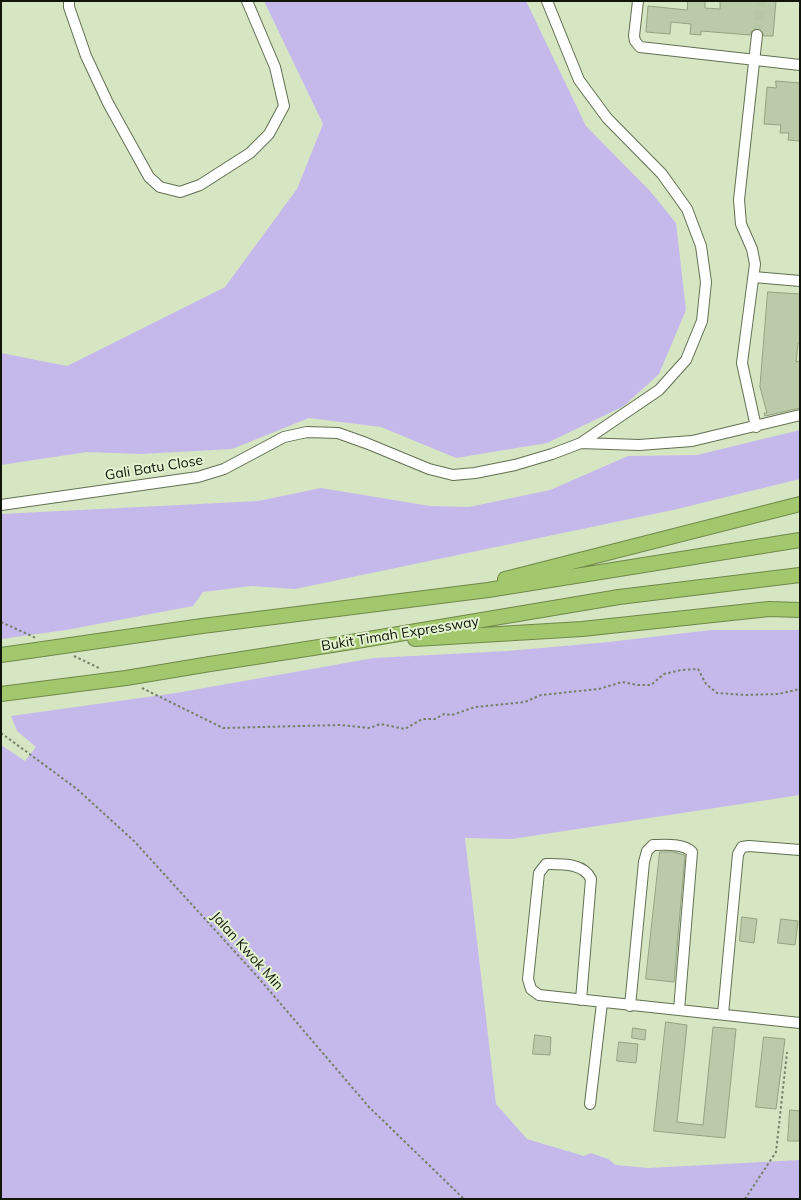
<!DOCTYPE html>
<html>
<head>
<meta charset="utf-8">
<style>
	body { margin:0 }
	#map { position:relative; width:801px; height:1200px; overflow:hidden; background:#d6e6c3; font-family:Mulish,sans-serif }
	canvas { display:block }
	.frame { position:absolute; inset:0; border:2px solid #11160a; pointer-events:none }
</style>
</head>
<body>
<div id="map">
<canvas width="801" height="1200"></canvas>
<div class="frame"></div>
</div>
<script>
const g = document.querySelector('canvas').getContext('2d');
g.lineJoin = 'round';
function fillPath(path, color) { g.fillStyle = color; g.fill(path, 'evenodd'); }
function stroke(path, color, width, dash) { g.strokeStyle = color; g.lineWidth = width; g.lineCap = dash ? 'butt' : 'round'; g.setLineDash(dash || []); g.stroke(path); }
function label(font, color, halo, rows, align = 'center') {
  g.font = font + ' Mulish,sans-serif'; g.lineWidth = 4; g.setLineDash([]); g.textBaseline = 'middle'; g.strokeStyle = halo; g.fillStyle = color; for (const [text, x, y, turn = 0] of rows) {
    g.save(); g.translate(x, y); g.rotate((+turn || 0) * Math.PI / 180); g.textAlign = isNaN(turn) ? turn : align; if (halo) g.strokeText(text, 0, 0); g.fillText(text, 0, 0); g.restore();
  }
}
const green = new Path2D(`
	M264,1H526L586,126L650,191L676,223L686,310L659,374L624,406L547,443L456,458L381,427L309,418L232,449L141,454L87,452L1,465V353L67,366L225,287L297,189L323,124Z
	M800,430V479L673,510L295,589L251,586L203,592L193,606L66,630L1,639V514L258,501L321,488L430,506L469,507L550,490L628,456L697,455Z
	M711,630H800V795L512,839L465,838L496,1104L527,1139L584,1156L591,1153L608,1159L616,1165L648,1168L800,1160V1199H1V745L25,761L36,747L17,731L11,716L176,693L374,658L507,651L609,642Z`);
const building = new Path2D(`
	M688,1H705V8L720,9V1H776L773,36H764L761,30L757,28L752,31L750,35L701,31V35L690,34L691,24L671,22L670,34L646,32L648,6L687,10Z
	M776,81L800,83V141L788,140L789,133H780L781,125L764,124L767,87L776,88Z
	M768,292L800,294V343H798L796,362L800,361V408L765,416L764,413H767L760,387Z
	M660,852H673L685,855L674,982L646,979Z
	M742,917L757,919L754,943L740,941Z
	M781,919L798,921L795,945L778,943Z
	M666,1022L687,1025L677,1122L703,1125L713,1027L736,1029L725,1138L654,1131Z
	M633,1028L646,1030L645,1040L632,1038Z
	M535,1035L551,1037L550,1055L533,1054Z
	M764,1037L785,1039L776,1109L756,1107Z
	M619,1042L638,1044L636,1063L617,1061Z
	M790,1110L800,1111V1141H788Z`);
const minorTunnel = new Path2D(`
	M757,35L761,1`);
const path = new Path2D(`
	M1,622L36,638
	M74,656L101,669
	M142,688L223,728L341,725L370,728L380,724L405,729L422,719H435L444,714L452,715L475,707L525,702L541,695L599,689L622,682L638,685H651L664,674L681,670L698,669L706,684L717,693L745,695L778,694L800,689
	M1,733L77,789L134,841L256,975L369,1107L464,1199
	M745,1199L776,1152L787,1052`);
const minor = new Path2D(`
	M69,1V7L86,56L108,103L149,177L160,187L180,192L200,185L250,153L269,134L284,106L275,67L247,1
	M638,1L634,36L635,41L640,47L800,65
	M754,277L800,281
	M756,427L742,363L755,264L752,249L741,224L739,200L757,35
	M581,443L639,445L692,441L800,415
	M1,505L198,477L224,469L284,437L307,432L338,433L366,443L429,469L453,475L475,473L515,465L552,454L581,443L659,390L686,360L702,321L706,282L701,246L687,209L662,174L607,118L579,80L547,1
	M581,1000L591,879C584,863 562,864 546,864L539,873L528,979L531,989L539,995L800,1023
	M630,1006L644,862L647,851L653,845C664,845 684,843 692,852L679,1010
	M723,1014L738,854L742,847L749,846L800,850
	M590,1104L602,1003`);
const highway = new Path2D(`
	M505,579L800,504
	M202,626L488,590L800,540
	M415,639L582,629L769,609L800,610
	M1,655L43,649
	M210,664L345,643L619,597L800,575`);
const highwayBridge = new Path2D(`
	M43,649L202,626
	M1,694L126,678L210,664`);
const streetNames = [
	["Gali Batu Close",154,468,-9],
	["Bukit Timah Expressway",400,634,-9],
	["Jalan Kwok Min",247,951,48]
];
fillPath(green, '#c5b9ec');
fillPath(building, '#bbcaa8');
stroke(building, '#93a281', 1);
stroke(minorTunnel, '#b8c7a7', 10, [10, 5]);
stroke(minor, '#627051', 12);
stroke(highway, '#6f894a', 16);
stroke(path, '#758068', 2, [2.5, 2.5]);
stroke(minor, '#fff', 10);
stroke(highway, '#a2c76c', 14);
stroke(highwayBridge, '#6f894a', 16, []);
stroke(highwayBridge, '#a2c76c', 14);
label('14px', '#11160a', '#e3f3d0', streetNames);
</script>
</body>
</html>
